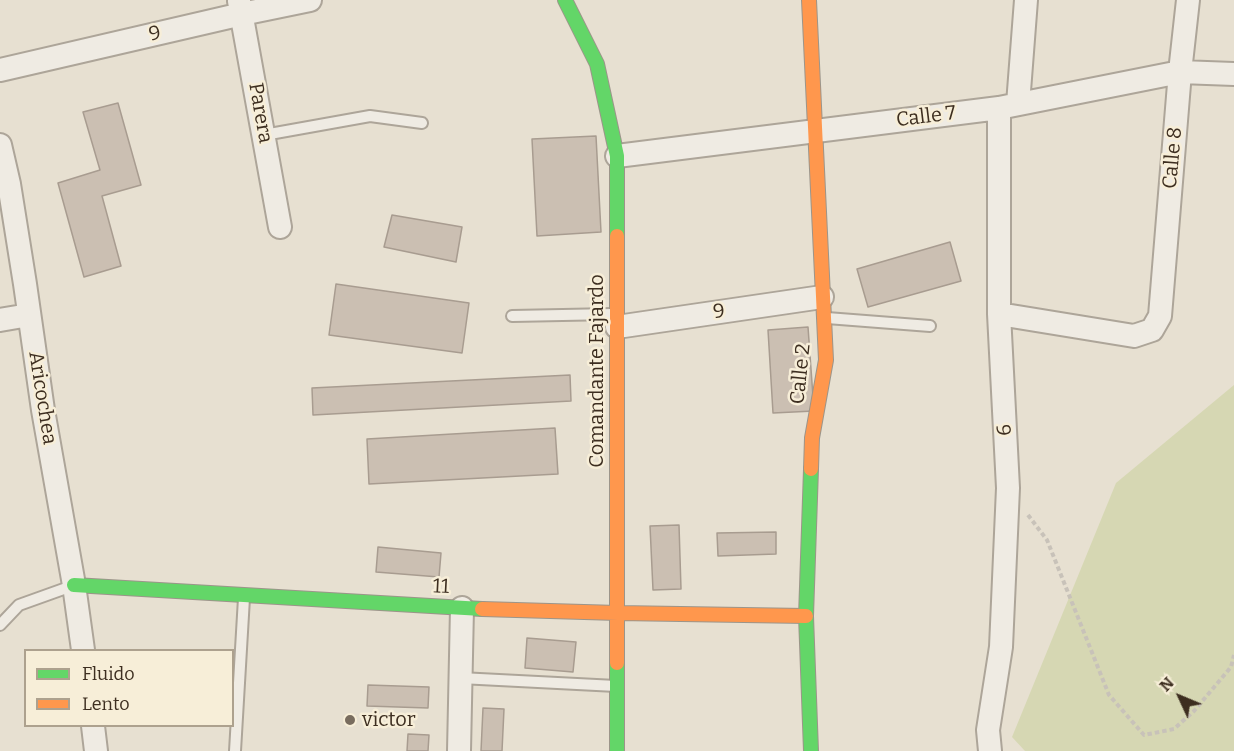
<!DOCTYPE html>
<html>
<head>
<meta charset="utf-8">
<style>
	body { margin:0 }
	#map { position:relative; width:1234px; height:751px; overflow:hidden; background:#e7e0d1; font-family:Bitter,serif }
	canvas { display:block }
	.legend { position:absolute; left:24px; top:649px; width:210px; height:78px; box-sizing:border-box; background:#f7eed8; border:2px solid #ada18e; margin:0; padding:8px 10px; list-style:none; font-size:18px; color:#3d2e20 }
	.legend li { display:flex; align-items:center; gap:12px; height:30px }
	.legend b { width:30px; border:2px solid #ada18e }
	.north { position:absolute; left:1150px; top:667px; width:60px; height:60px; -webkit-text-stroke:4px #f7eed8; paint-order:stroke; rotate:314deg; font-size:16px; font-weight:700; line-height:24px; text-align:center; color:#3d2e20 }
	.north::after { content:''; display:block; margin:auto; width:21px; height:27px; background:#3d2e20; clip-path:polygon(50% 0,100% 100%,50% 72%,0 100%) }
</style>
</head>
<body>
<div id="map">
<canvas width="1234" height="751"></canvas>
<ul class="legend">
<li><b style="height:8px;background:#63d668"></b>Fluido</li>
<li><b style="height:8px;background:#ff974d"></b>Lento</li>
</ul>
<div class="north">N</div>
</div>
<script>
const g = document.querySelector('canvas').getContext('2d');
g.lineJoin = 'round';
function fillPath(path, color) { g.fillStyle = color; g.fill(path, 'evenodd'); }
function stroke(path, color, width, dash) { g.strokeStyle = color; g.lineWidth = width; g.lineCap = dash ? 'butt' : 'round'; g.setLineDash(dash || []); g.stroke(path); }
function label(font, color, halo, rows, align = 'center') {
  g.font = font + ' Bitter,serif'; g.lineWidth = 5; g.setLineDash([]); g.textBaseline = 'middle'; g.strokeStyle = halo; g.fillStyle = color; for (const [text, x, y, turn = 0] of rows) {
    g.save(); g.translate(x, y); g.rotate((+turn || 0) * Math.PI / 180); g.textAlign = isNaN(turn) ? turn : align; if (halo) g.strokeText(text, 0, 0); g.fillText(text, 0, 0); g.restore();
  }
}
const green = new Path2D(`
	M1234,385V751H1025L1012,737L1116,483Z`);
const building = new Path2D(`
	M118,103L141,185L102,196L121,266L84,277L58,183L100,170L83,112Z
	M596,136L601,232L537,236L532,139Z
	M392,215L462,227L456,262L384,247Z
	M950,242L961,281L868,307L857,269Z
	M336,284L469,303L462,353L329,335Z
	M808,327L814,411L773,413L768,330Z
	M570,375L571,401L313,415L312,388Z
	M555,428L558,474L369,484L367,439Z
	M679,525L681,589L653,590L650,526Z
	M776,532V554L718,556L717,533Z
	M378,547L441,553L439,577L376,572Z
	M527,638L576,642L573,672L525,668Z
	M368,685L429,687L428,708L367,706Z
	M483,708L504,709L502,751H481Z
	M408,734L429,735L428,751H407Z`);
const path = new Path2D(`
	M1028,515L1047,540L1109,695L1144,735L1174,729L1194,711L1231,667L1234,655`);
const lane = new Path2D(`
	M264,135L370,116L422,123
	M512,316L613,314
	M827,318L930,326
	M0,625L19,605L72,586
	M460,678L616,686
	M235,751L244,598`);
const street = new Path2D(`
	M239,1L280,227
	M0,70L242,14L310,0
	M1018,104L1026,0
	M0,145L9,184L25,284L43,410L74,585L83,650
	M617,156L999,108L1180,72L1234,74
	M999,314L1134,336L1152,330L1160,316L1180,72L1188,0
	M0,320L29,315
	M617,327L822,297
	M93,726L96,751
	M459,751L462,608
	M990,751L988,730L1001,647L1008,488L999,314V108`);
const fast = new Path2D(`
	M565,0L597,64L617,156V236
	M811,469L806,616L811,751
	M74,585L482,609
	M617,663V751`);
const slow = new Path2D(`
	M809,0L826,360L812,438L811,469
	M617,236V663
	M482,609L618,613L806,616`);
const markers = [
	[350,720,6,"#786c5e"]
];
const streetNames = [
	["9",155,34,-13],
	["Parera",260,113,80],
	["Calle 7",926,117,-7],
	["Calle 8",1173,158,-85],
	["9",719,312,-8],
	["Comandante Fajardo",597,371,-90],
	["Calle 2",801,374,-84],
	["Aricochea",42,398,81],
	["6",1005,430,-93],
	["11",441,587,3]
];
const poiNames = [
	["victor",362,720]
];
fillPath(green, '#d6d7b3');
fillPath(building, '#cbbfb2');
stroke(building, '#a89c90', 1.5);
stroke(lane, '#ada599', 14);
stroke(street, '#ada599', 26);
stroke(fast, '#9c958a', 16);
stroke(slow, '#9c958a', 16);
stroke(path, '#c8c2b9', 4, [4.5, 3]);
stroke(lane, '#efebe3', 10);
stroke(street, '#efebe3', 22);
stroke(fast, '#63d668', 14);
stroke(slow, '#ff974d', 14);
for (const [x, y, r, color] of markers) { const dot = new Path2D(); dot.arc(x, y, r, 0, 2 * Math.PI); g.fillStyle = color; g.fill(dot); stroke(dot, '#f7eed8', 2); }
label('20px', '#3d2e20', '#f7eed8', streetNames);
label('20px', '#3d2e20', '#f7eed8', poiNames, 'left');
</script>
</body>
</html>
